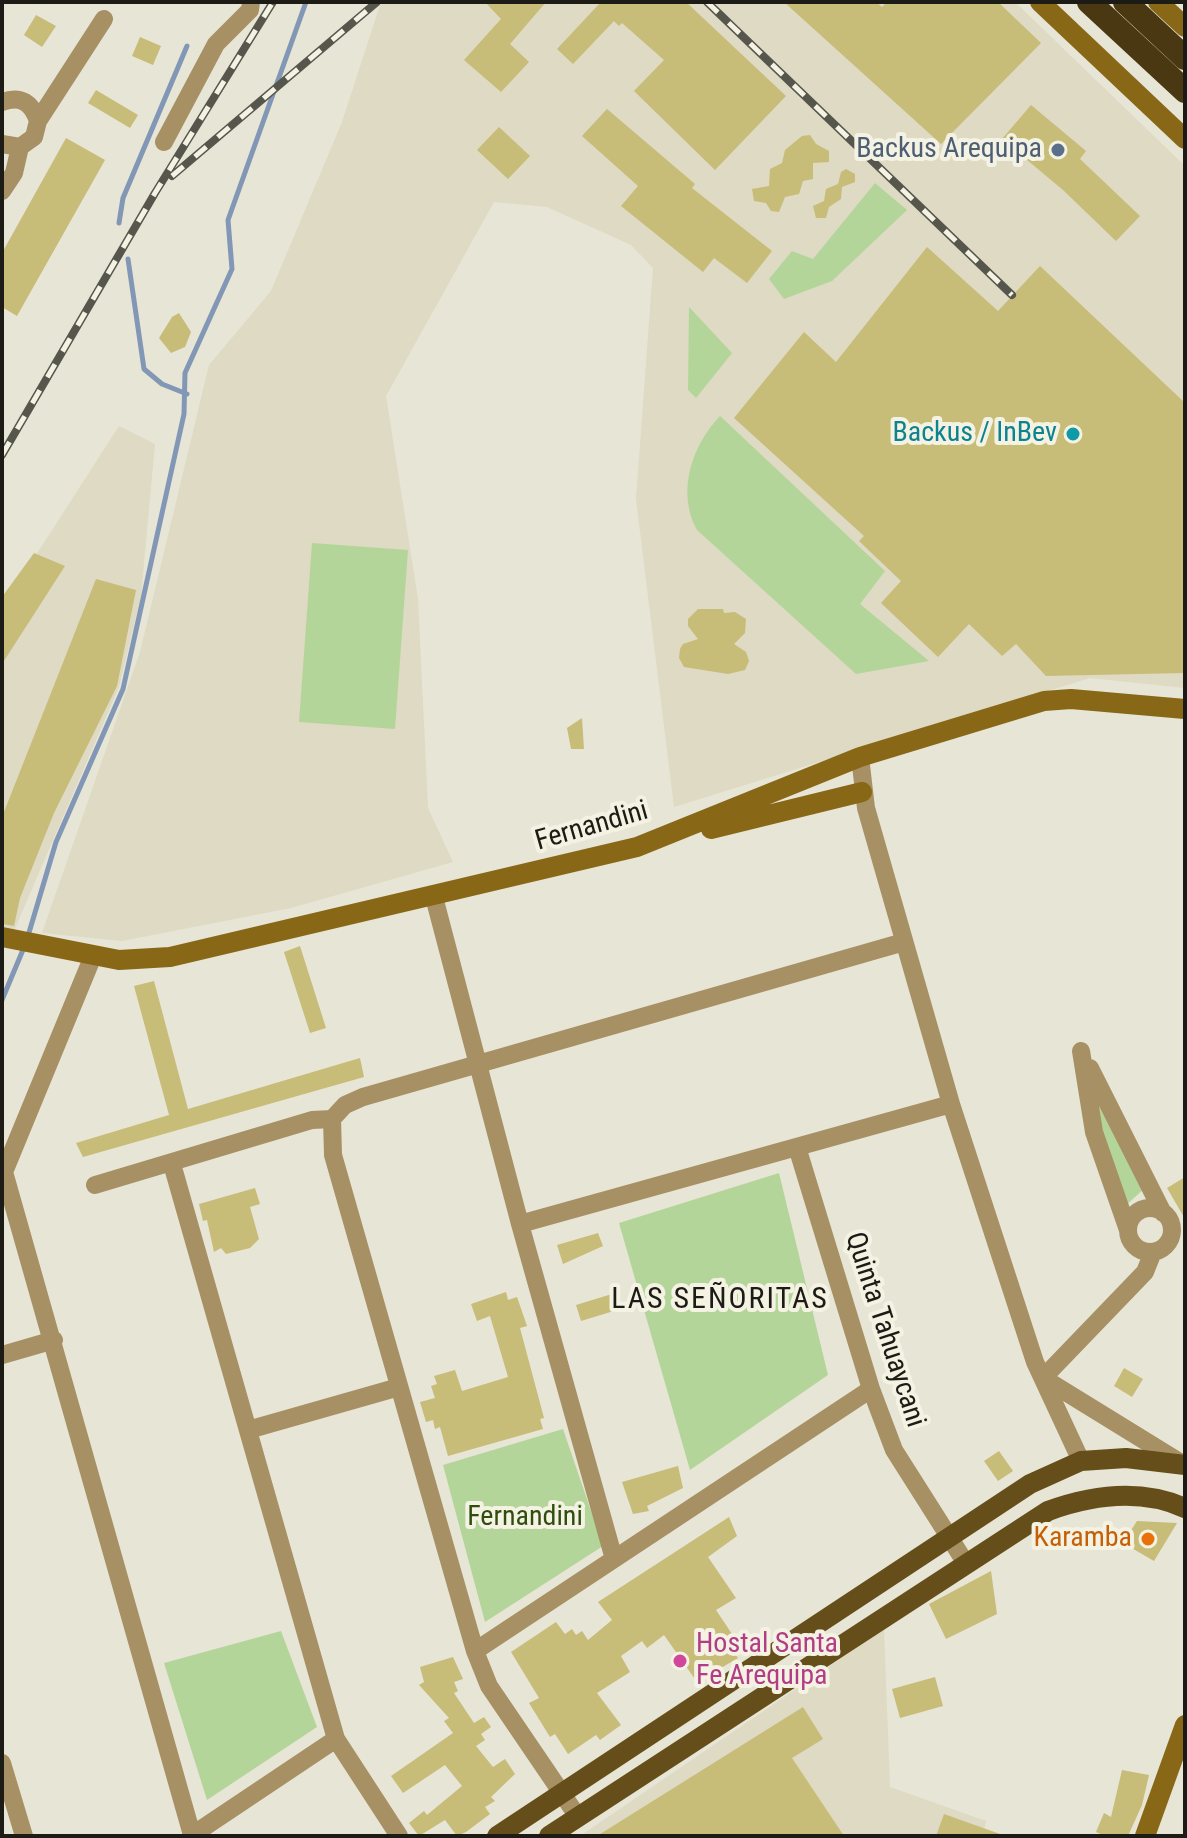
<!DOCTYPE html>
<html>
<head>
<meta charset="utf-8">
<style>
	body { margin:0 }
	#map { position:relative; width:1187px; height:1838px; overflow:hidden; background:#e7e5d5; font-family:"Roboto Condensed",sans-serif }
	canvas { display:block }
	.frame { position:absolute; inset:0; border:4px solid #1c1b15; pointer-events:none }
</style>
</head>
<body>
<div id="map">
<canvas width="1187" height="1838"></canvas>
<div class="frame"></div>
</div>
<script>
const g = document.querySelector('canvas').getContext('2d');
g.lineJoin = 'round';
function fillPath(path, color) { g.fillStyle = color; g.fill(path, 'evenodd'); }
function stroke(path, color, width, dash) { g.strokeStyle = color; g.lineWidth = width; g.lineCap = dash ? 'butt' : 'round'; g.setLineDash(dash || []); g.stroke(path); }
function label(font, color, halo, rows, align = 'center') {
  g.font = font + ' "Roboto Condensed",sans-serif'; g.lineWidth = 8; g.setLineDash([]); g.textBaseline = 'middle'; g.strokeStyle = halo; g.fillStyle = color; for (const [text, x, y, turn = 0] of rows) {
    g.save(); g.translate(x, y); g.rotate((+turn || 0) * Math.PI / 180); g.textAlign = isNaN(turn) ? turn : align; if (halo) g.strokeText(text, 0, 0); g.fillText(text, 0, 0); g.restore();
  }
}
const built = new Path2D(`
	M381,2H1015L1185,166V688L1090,678L674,807L636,499L653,268L631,245L547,207L494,202L386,396L418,599L428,808L453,862L291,908L122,941L42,933L140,652L209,365L271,291L342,122Z
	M119,426L155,444L141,596L119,687L13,933L2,929V608Z
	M884,1629L890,1787L986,1821L983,1834L987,1836H580Z`);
const green = new Path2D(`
	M875,183L907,210L832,281L784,299L769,279L792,251L813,259Z
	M689,307L732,353L696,398L688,390Z
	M720,416L885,571L860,604L929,661L856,674L697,530C676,492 692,445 720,416Z
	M312,543L408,550L395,729L299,722Z
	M1099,1100L1146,1187L1123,1208L1091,1110Z
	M779,1173L828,1375L690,1470L619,1223Z
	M563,1429L603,1546L485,1622L443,1465Z
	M281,1631L317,1727L207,1800L164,1663Z`);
const stream = new Path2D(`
	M119,223L123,198L187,46
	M128,259L144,369L162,384L187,394
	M28,936L56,842L123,689L184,414L185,373L232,269L228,220L306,2
	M2,1000L25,945`);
const building = new Path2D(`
	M485,2H546L510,44L529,62L501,92L464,60L501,19Z
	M601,2H686L786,96L715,170L634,91L664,60L622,23L619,26L614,21L573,64L557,49Z
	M784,2H876L882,7L887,2H998L1041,43L941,144Z
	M36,15L56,26L42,47L24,35Z
	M140,37L161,46L153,65L132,56Z
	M96,90L138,115L130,128L88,103Z
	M1031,105L1086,151L1080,159L1140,216L1116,241L1063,190L1002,139Z
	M607,109L695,184L692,188L772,251L747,283L714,258L703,272L621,206L638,186L582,136Z
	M499,127L530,156L508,179L477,150Z
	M810,135L816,144L829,151V162L813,163V179L803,181L799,194L785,197L779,212L771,211L766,203L754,201L752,189L769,186L770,169L782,163L785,150L802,136Z
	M66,138L105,160L17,316L2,307V253Z
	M846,169L855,174V182L842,187L841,199L829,207L826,218H816L813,206L824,201L826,189L838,184L841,172Z
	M927,247L998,311L1040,266L1185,403V673L1046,676L1016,644L1002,656L969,624L938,657L881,603L901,581L859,541L864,536L734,418L804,332L836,362Z
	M179,313L191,332L185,347L171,353L159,338L172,317Z
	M34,553L65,566L2,664V597Z
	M96,579L136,590L117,686L54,813L20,898L14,926L3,924L2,817Z
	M698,609H723L724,613L735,612L746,619L745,633L734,644L746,652L749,661L745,670L728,674L684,667L679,658L680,649L683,644L698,639L688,626V619Z
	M582,718L584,749H571L567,728Z
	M300,946L326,1028L310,1033L284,952Z
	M154,981L188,1109L360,1058L364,1077L83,1157L76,1143L169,1115L134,986Z
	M1185,1177V1219L1167,1188Z
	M255,1188L260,1204L250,1207L259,1239L250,1248L226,1254L221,1248L214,1252L207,1220L203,1221L199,1204Z
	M598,1233L603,1246L563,1264L557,1245Z
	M506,1292L508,1300L517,1297L527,1326L520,1328L544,1418L540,1419L543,1429L448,1456L440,1427L435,1429L433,1420L426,1422L420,1402L435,1398L431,1386L437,1384L434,1376L455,1370L462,1391L508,1377L490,1316L477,1321L471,1304Z
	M612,1294L617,1310L581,1321L576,1305Z
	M1124,1368L1143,1379L1132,1397L1114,1386Z
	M999,1451L1013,1471L998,1481L984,1461Z
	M678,1466L683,1488L647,1506L649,1511L633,1514L622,1482Z
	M729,1517L737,1536L708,1557L736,1598L716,1610L740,1646L733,1651L738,1658L697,1682L664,1635L647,1648L642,1641L621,1656L630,1672L597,1693L621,1725L600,1740L596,1735L568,1754L555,1734L550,1737L529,1703L539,1698L511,1652L556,1622L565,1634L572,1629L576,1635L582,1631L588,1640L612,1620L598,1602Z
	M1137,1521L1177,1523L1154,1561L1123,1543Z
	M991,1571L997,1614L946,1639L929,1604Z
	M453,1657L463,1679L454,1682L458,1691L454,1693L474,1723L484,1717L491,1727L481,1734L485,1740L476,1746L493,1767L505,1759L515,1774L491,1797L495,1801L485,1807L490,1814L466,1832L457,1836L445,1820L419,1836L409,1823L424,1811L427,1815L462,1786L445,1765L403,1793L391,1776L453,1733L444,1721L449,1718L419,1685L424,1682L420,1667Z
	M935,1677L943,1706L900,1718L892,1689Z
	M803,1707L823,1739L792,1758L844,1836H597Z
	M1122,1770L1149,1775L1142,1805L1128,1836H1105L1096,1832L1104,1813L1111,1817Z
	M944,1814L1000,1834V1836H936Z`);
const street = new Path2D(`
	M2,102C21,95 32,103 38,121
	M164,142L216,44L250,10L251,2
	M2,144L20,147L34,137L38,121L104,19
	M2,191L14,173L20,147
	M860,757L866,808L951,1104L1035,1362L1081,1461
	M434,897L520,1224L614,1559
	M93,956L4,1172L192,1835
	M1081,1051L1094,1132L1128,1230
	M1090,1068L1163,1213
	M797,1147L871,1389L894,1450L965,1562
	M172,1164L336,1739L399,1836
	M95,1185L312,1120L332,1119
	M1128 1230a22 22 0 1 1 44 0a22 22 0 1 1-44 0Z
	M520,1224L951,1104
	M2,1355L54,1340
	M1043,1378L1145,1272L1153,1252
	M1043,1378L1181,1463
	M248,1430L399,1387
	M475,1651L871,1389
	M2,1763L24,1836
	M578,1817L489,1686L475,1651L333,1155L332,1119L345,1105L363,1097L904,942
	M191,1836L336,1739`);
const secondary = new Path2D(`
	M1040,2L1185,139
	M1158,2L1185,27
	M711,829L862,792
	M2,937L119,960L170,957L637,847L860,757L1044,701L1071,699L1185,709
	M1145,1836L1185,1725`);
const primary = new Path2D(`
	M497,1836L1030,1484L1081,1461L1126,1458L1185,1465
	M549,1836L1048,1511C1092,1495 1140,1488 1185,1508`);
const highway = new Path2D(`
	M1089,2L1185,91
	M1125,2L1185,58`);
const rail = new Path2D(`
	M707,2L1012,295
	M172,176L377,2
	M2,455L155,193L273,2`);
const markers = [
	[1058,150,8,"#5c6f8a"],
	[1073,434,8,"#0f9aa8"],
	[1148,1539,8,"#e8710a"],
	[680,1661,8,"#d1479c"]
];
const serviceNames = [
	["Backus Arequipa",1042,150]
];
const cultureNames = [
	["Backus / InBev",1057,434]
];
const streetNames = [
	["Fernandini",592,827,-16],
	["Quinta Tahuaycani",884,1330,72]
];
const parkNames = [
	["Fernandini",525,1518]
];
const foodNames = [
	["Karamba",1132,1539]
];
const hotelNames = [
	["Hostal Santa",696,1645],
	["Fe Arequipa",696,1677]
];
const neighbourhoodNames = [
	["LAS SEÑORITAS",720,1300]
];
fillPath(built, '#dedac3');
fillPath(green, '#b4d59a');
stroke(stream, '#8297b5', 5);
fillPath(building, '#c8bc79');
stroke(street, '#a79064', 18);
stroke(secondary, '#886717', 20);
stroke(primary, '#654e19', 20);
stroke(highway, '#4a3812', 24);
stroke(rail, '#57564d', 8);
stroke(rail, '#f4f2e2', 5, [15]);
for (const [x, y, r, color] of markers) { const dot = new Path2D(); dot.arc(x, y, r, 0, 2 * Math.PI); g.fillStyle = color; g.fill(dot); stroke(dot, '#f4f2e2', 3); }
label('28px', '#4e5e75', '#f4f2e2', serviceNames, 'right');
label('28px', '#0d838f', '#f4f2e2', cultureNames, 'right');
label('28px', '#1c1b15', '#f4f2e2', streetNames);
label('28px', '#304d0f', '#f4f2e2', parkNames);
label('28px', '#c56008', '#f4f2e2', foodNames, 'right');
label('28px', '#b23c85', '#f4f2e2', hotelNames, 'left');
g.letterSpacing = '2px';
label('30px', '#1c1b15', '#f4f2e2', neighbourhoodNames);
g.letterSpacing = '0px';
</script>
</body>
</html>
